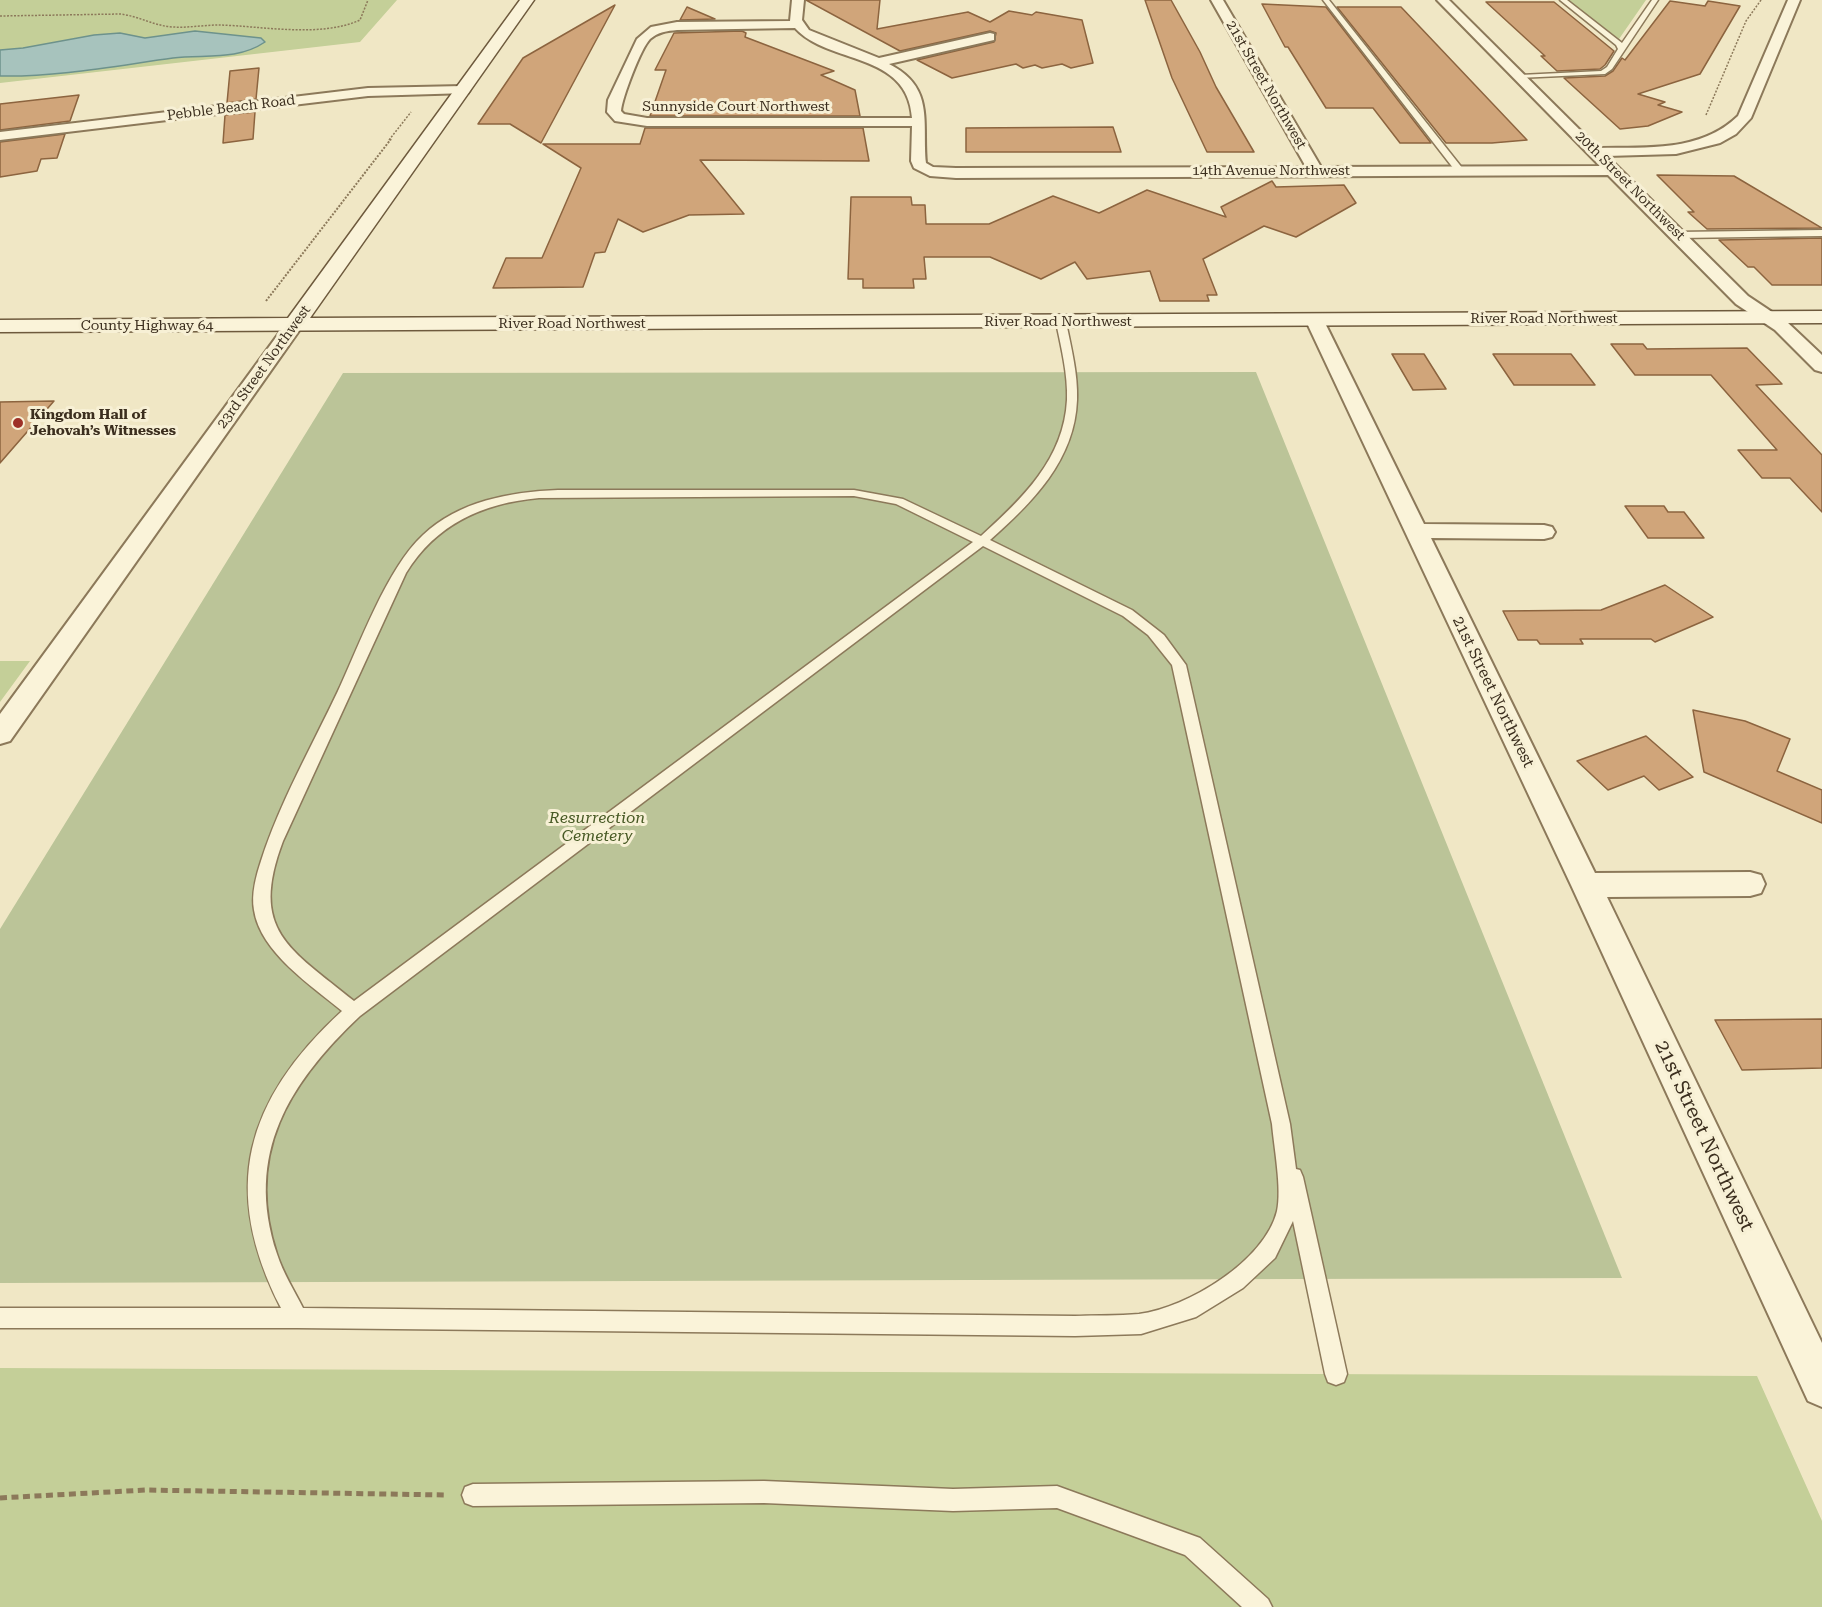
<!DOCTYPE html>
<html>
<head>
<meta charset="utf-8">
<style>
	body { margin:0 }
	canvas { display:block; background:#f0e7c5 }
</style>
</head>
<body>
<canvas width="1822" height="1607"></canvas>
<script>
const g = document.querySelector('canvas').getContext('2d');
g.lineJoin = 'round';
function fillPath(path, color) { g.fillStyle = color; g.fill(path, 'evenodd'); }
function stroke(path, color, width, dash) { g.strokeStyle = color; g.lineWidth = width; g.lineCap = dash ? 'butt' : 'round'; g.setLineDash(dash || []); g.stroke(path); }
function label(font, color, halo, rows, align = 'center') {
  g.font = font + ' "Roboto Serif",serif'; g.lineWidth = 6; g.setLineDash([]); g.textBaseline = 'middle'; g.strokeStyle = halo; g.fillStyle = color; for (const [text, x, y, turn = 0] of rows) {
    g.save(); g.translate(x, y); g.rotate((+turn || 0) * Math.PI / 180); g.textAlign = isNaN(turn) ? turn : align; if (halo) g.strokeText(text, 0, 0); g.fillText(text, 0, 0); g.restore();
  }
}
const green = new Path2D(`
	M0,0H397L360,42L0,83Z
	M1568,0H1646L1619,39Z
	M0,661H30L0,702Z
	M0,1368L1757,1376L1822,1521V1607H0Z`);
const cemetery = new Path2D(`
	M1256,372L1622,1278L0,1283V929L343,373Z`);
const water = new Path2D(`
	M195,31L261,38L265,42C237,61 204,54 173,58C115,66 58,77 0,76V50L23,48L94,35L120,33L145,38Z`);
const building = new Path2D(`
	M806,0H880L877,29L968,12L990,22L1009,11L1032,15L1036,12L1082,20L1093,63L1071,68L1062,64L1042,68L1035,65L1023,68L1016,64L952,78L917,60L994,42L996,33L990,31L900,51Z
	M1145,0H1171L1200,52L1216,87L1254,152H1207L1172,78Z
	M1670,1L1705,6L1708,1L1740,6L1700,74L1638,94L1665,102L1658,105L1682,112L1648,126L1620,129L1564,78L1605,76L1613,71L1622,58L1625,60Z
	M1486,2H1554L1614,51L1605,65L1600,69L1557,71L1541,56H1545Z
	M1262,4L1326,7L1431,143H1400L1373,108H1326L1288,47H1285Z
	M615,5L541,143L510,124H478L523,58Z
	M687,7L715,19L680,20Z
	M1337,7H1401L1527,140L1492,143H1446Z
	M742,31L746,33L745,37L834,71L821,75L855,90L860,116H650L666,70H655L674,33Z
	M259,68L256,99L227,103L230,71Z
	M79,95L70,121L0,130V104Z
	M255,112L253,139L223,143L225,115Z
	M1113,127L1121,152H966V128Z
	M645,128H863L869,161L700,160L744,214L689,215L643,232L618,219L605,252L595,253L583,287L493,288L506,258H542L581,168L543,144H640Z
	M65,134L57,158L41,159L37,171L0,177V142Z
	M1657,175L1734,176L1822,228L1707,229L1688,212H1694Z
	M1272,181L1276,187L1344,185L1356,203L1296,237L1264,226L1203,259L1217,295H1207L1209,301H1160L1150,271L1087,279L1075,262L1041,279L990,257H924L926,279H913L914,288H863V279H848L851,197H911L912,205H925L926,224H989L1053,196L1099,213L1147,190L1226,217L1221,207Z
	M1822,238V285H1772L1754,267H1748L1719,240Z
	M1611,344H1643L1647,349L1747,348L1782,384L1756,385L1822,455V512L1790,478H1762L1738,450H1777L1711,375H1635Z
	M1392,354H1424L1446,389L1413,390Z
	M1493,354H1571L1595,385H1514Z
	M54,401L0,463V402Z
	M1625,506H1664L1668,512H1684L1704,538H1648Z
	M1665,585L1713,617L1655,642L1651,639H1580L1583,644H1540L1537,640H1518L1503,611L1601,610Z
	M1693,710L1745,721L1790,739L1777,771L1822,790V823L1704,772Z
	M1646,736L1693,777L1659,790L1644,776L1608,790L1577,761Z
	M1822,1019V1068L1742,1070L1715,1020Z`);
const pathFar2 = new Path2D(`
	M0,16L120,14C139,16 154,26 173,27C188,28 204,25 219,25C262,26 321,38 360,20L368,0
	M1706,115L1746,21L1761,0
	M389,140L411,112`);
const pathFar1 = new Path2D(`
	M266,301L391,139`);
const path = new Path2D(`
	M0,1498L145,1490L446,1495`);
const lane = new Path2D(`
	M1323,0H1329L1463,169V173H1457Z
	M1560,0H1567L1622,43L1652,0H1658L1612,69L1605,74L1518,78L1520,75L1601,71L1607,67L1618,49L1616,45Z
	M1822,230V236L1678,238L1674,235L1678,232Z
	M1061,319L1066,322C1071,347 1078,374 1077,400C1075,460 1032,503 990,540L1132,610L1164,635L1186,665L1290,1124L1296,1169L1300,1170L1303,1177L1347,1374L1344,1382L1336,1385L1328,1382L1325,1374L1293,1221L1275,1258L1243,1288L1196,1317L1141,1334L1075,1336L297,1328H0V1308H281C220,1189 245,1100 342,1011C312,986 260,952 254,910C251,894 256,876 261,861C280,802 312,746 338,691C359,646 387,568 423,535C459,501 510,492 558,490H854L903,499L981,536C1022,499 1064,459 1067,400C1068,374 1061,347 1056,322ZM854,496L896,504L973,542L354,1001C289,948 249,931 283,841L406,573C436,524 483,503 539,498ZM983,546L1123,616L1148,635L1172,665L1272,1124C1274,1147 1282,1189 1277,1211C1265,1261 1187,1308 1139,1314C1118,1316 1096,1315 1075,1316L303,1308C294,1290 283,1273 277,1254C244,1154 289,1083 360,1016Z
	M764,1481L953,1489L1057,1486L1200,1538L1268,1599L1272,1607H1242L1185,1555L1057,1508L953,1511L764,1503L473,1506L465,1503L462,1495L465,1487L473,1484Z`);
const street = new Path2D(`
	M792,0H804L802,20L809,30L879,58L990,33L994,34V40L889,64C935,87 922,122 926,163L933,167L956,168L1306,167L1211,0H1223L1321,167L1600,166L1437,0H1449L1598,148C1647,147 1701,152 1738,116L1788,0H1800L1751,118L1736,134L1720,143L1676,154L1607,156L1748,296L1787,322L1822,355V372L1815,370L1775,330L1736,304L1608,175L956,178L930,176L914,168L911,161L912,126H647L615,121L607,112L608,100L637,39L651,27L677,22L790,21ZM795,28C828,65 908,51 912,118H647L624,114L621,111C622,98 641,48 650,39C658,32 667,31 677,30Z
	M463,86L470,90L468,93L368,96L0,140V132L368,88Z
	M1315,316L1321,317L1324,321L1424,524L1544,525L1552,527L1555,532L1552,537L1544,539L1431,538L1595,873L1750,872L1761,875L1765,884L1761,893L1750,896L1607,897L1822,1343V1407L1808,1401L1571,885L1306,321L1309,317Z
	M294,320L300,321L303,325L10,741L0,744V714L288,321Z`);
const secondary = new Path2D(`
	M520,0H534L310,318L1822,311V323L0,332V320L288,318Z`);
const markers = [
	[18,423,6,"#9e3128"]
];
const farStreetnames = [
	["21st Street Northwest",1266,85,60],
	["Sunnyside Court Northwest",736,107],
	["Pebble Beach Road",231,108,-7],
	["14th Avenue Northwest",1271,171],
	["20th Street Northwest",1630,186,45],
	["River Road Northwest",1544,319],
	["River Road Northwest",1058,322],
	["River Road Northwest",572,324],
	["County Highway 64",147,326],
	["23rd Street Northwest",264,367,-54]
];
const farPoinames = [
	["Kingdom Hall of",30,415],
	["Jehovah’s Witnesses",30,431]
];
const streetNames = [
	["21st Street Northwest",1493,692,64]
];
const parkNames = [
	["Resurrection",597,818],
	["Cemetery",597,836]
];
const nearStreetnames = [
	["21st Street Northwest",1704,1136,65]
];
fillPath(green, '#c4cf98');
fillPath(cemetery, '#bbc498');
fillPath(water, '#a7c3bd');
stroke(water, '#6d928c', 1.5);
fillPath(building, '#d0a57a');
stroke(building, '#8c643f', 1.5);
stroke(lane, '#8c795a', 3);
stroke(street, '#8c795a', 4);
stroke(secondary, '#6e5a3d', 3);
stroke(pathFar2, '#8c795a', 1.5, [2, 1.5]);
stroke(pathFar1, '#8c795a', 2, [2, 1.5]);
stroke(path, '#8c795a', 5, [7, 4.5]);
fillPath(lane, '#faf3d9');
fillPath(street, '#faf3d9');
fillPath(secondary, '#faf3d9');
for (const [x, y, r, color] of markers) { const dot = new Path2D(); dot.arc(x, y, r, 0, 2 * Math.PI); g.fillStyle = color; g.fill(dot); stroke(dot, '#f7f0d5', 2); }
label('14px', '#3c2f1f', '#f7f0d5', farStreetnames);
label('bold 14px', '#3c2f1f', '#f7f0d5', farPoinames, 'left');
label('16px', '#3c2f1f', '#f7f0d5', streetNames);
label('italic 16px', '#475924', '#f7f0d5', parkNames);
label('20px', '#3c2f1f', '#f7f0d5', nearStreetnames);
</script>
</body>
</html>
